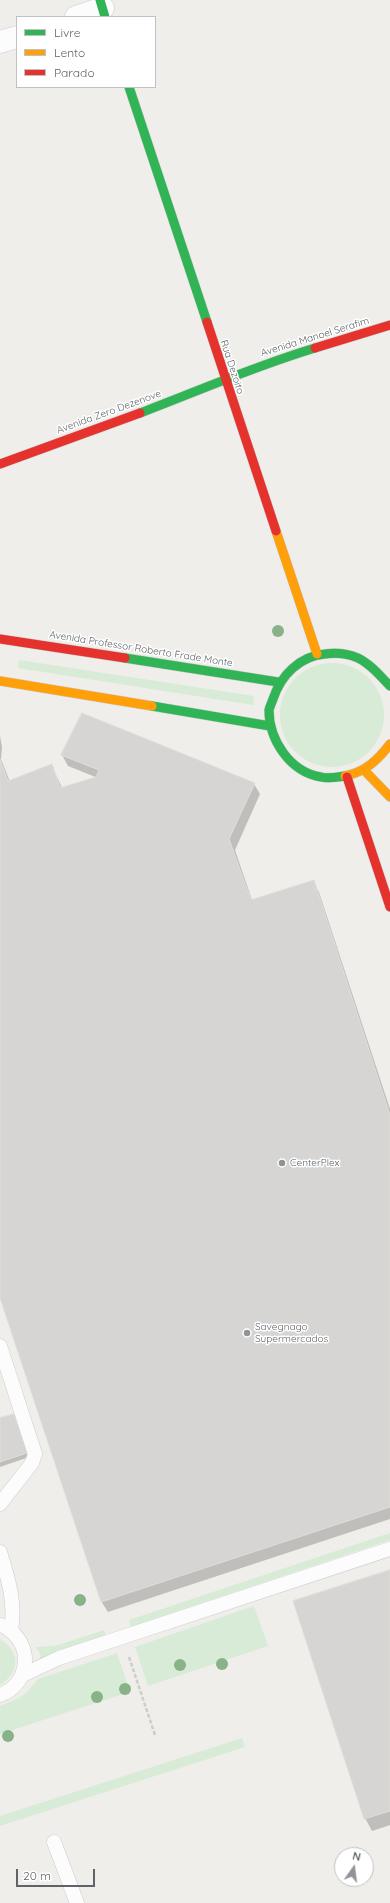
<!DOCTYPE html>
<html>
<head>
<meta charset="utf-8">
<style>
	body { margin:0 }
	#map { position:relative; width:390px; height:1903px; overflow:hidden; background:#efeeea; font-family:Quicksand,sans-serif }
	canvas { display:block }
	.legend { position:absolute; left:16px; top:16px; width:140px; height:72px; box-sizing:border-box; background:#fff; border:1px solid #bfc1c3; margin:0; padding:5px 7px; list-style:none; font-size:12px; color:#5f6368 }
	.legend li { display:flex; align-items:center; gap:8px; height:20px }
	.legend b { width:20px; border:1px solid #bfc1c3 }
	.north { position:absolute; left:334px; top:1847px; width:40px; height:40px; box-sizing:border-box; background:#fff; border:1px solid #bfc1c3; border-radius:50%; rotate:14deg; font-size:11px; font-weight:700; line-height:16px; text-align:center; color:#5f6368 }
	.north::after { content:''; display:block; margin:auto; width:14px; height:18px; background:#919496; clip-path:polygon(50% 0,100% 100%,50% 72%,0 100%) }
	.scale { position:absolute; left:16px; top:1869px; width:79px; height:18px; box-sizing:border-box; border:2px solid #5f6368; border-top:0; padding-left:5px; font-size:12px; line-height:14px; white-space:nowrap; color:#5f6368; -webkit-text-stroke:3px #fff; paint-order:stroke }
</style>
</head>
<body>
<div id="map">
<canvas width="390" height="1903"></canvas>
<ul class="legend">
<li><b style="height:5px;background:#30b455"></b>Livre</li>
<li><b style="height:5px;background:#ff9f0a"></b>Lento</li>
<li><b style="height:5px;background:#e5322d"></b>Parado</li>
</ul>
<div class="north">N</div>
<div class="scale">20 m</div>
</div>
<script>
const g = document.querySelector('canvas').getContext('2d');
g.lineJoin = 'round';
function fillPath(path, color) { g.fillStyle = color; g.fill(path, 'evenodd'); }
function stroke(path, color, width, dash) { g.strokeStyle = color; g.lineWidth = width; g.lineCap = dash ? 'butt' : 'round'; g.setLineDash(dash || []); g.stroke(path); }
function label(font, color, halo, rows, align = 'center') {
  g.font = font + ' Quicksand,sans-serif'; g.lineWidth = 3; g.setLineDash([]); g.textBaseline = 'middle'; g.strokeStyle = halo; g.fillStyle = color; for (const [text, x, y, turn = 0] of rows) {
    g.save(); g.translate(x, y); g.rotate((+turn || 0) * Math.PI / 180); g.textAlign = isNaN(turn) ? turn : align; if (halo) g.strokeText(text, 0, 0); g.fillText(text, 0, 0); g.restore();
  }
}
const green = new Path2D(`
	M19,660L254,696L253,705L18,668Z
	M280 715a52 52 0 1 1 104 0a52 52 0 1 1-104 0Z
	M390,1533V1540L131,1627L129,1620Z
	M254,1606L268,1646L148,1686L135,1647Z
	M104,1630L106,1635L50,1654L40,1660V1654L36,1647L55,1646Z
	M0,1639C21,1652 20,1672 0,1685Z
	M117,1653L130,1692L0,1734V1706L19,1698L27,1692L38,1679Z
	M242,1738L245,1747L0,1826V1816Z`);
const shadow = new Path2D(`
	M0,736L2,747L1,759L10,782L52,766L62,788L98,778L68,766L62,755L254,784L260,794L235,850L252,900L313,882L319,892L390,1109V1519L108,1612L101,1601L0,1294Z
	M14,1415L29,1457L0,1467V1419Z
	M390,1571V1825L372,1831L365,1818Z`);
const building = new Path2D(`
	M82,713L255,783L229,839L251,900L314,880L390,1115V1507L101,1602L0,1298V759L8,781L52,764L60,788L96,777L99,770L61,755Z
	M14,1414L27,1453L0,1462V1418Z
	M390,1570V1811L364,1819L293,1601Z`);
const path = new Path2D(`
	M129,1657L155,1735`);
const lane = new Path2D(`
	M0,1346L35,1454L32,1463L0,1504
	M0,1552C8,1578 16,1603 11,1631
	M0,1625C7,1626 10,1630 15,1635C33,1654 26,1686 0,1695
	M23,1675L59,1658L390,1549
	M54,1842L77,1903`);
const street = new Path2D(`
	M76,17L103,8
	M0,42L17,37`);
const fast = new Path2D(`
	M100,0L105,17
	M129,87L207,322
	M140,413C198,391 255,366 315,348
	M125,658L278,682
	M152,706L270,726
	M345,776C337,777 329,779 321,777C290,772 269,740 269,710C270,706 272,702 273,699C281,675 300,656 325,654C338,652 355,654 366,663C375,669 382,678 390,686`);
const slow = new Path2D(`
	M276,531L317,654
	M0,681L152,706
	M364,770L390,797
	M345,776C365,772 378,760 390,744`);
const jam = new Path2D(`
	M207,322L276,531
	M315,348L390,325
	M0,464L140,413
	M0,639L125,658
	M347,777L390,907`);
const trees = [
	[278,631],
	[80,1600],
	[222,1664],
	[180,1665],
	[125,1689],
	[97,1697],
	[8,1736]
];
const markers = [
	[282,1163,4,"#919496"],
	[247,1333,4,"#919496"]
];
const streetNames = [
	["Avenida Manoel Serafim",315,337,-17],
	["Rua Dezoito",232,367,72],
	["Avenida Zero Dezenove",109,412,-20],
	["Avenida Professor Roberto Frade Monte",141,649,9]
];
const poiNames = [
	["CenterPlex",290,1163],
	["Savegnago",255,1327],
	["Supermercados",255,1339]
];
fillPath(green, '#d8ebd6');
fillPath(shadow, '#0003');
fillPath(building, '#d6d5d3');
stroke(building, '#deddd9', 1);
stroke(lane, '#cbcccc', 15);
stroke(street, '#cbcccc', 23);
stroke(fast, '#cacacb', 10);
stroke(slow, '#cacacb', 10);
stroke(jam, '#cacacb', 10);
stroke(path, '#cacfcc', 2.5, [4, 2]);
stroke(lane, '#fdfcfc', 14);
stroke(street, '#fdfcfc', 22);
stroke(fast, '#30b455', 9);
stroke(slow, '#ff9f0a', 9);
stroke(jam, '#e5322d', 9);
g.fillStyle = '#88b388';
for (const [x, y] of trees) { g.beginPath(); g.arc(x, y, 6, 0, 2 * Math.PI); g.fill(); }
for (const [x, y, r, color] of markers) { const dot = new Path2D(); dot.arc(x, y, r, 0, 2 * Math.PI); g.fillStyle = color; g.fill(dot); stroke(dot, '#fff', 1.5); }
label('10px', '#5f6368', '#fff', streetNames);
label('10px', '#5f6368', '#fff', poiNames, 'left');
</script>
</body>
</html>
